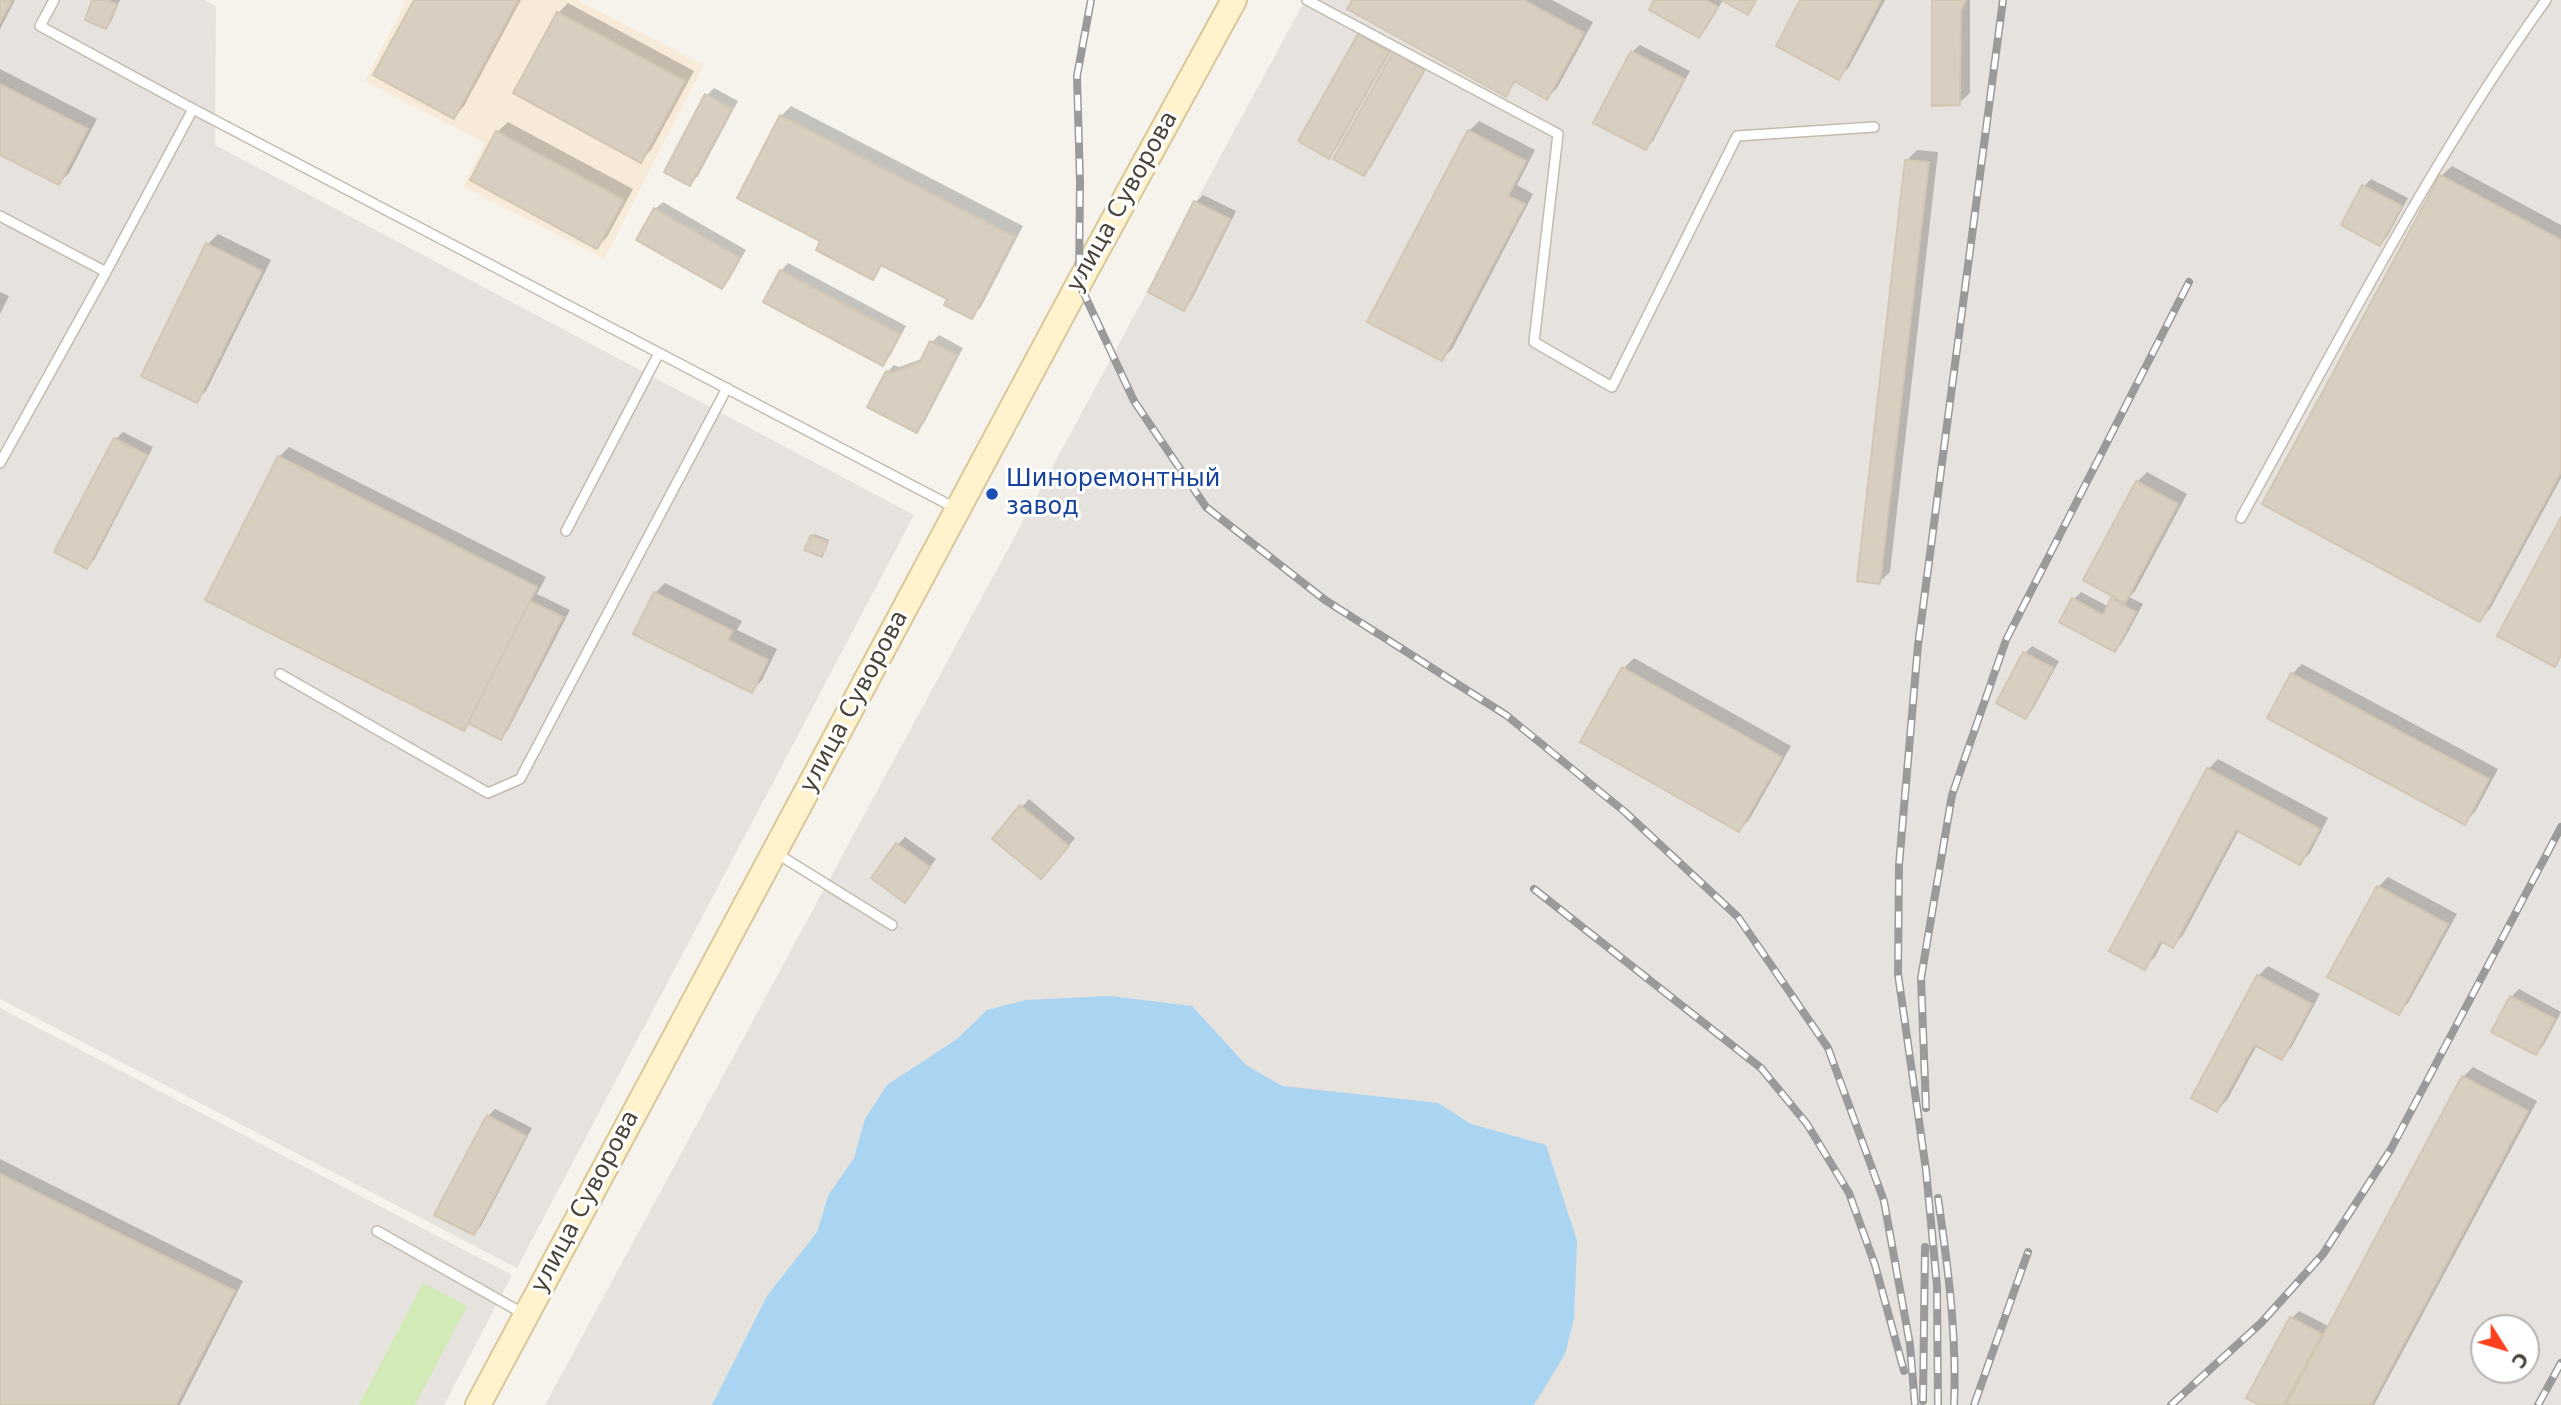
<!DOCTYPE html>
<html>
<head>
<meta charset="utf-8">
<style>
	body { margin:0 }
	#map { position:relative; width:2561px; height:1405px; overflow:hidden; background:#f6f3ec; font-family:"DejaVu Sans",sans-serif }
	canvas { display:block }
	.north { position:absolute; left:2470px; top:1314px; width:70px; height:70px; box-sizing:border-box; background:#fff; border:2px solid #b7b4b0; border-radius:50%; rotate:127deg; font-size:19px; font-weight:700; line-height:28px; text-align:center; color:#4b4439 }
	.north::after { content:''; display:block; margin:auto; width:24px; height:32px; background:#fc3f1d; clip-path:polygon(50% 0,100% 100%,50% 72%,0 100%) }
</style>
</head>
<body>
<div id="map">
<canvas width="2561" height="1405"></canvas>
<div class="north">С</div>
</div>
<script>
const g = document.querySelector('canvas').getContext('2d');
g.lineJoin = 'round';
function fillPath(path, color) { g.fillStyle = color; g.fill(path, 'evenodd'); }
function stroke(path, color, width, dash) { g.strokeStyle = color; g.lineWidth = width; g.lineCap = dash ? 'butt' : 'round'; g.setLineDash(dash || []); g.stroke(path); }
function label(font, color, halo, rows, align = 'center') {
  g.font = font + ' "DejaVu Sans",sans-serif'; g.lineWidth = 6; g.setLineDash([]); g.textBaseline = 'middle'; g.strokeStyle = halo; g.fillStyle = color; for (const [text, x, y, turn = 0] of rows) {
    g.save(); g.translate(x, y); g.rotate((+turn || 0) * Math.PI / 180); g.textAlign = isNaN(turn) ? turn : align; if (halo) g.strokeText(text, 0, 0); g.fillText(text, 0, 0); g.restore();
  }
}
const commercial = new Path2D(`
	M407,0H577L704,65L604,259L463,186L485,143L365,81Z`);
const industrial = new Path2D(`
	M0,0H204L216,6L215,145L914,515L517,1268L0,999Z
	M1305,0H2561V1405H545ZM2484,1328H2526V1370H2484Z
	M0,1008L512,1275L444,1405H0Z`);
const green = new Path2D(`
	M423,1283L467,1306L415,1405H359Z`);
const water = new Path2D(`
	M1110,996L1192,1006L1246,1065L1282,1086L1438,1103L1471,1124L1546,1145L1577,1241L1574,1318L1565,1354L1534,1405H712L767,1296L817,1232L829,1194L854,1158L865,1119L887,1085L957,1039L987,1010L1026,1000Z`);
const shadow = new Path2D(`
	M0,0H15L0,29Z
	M94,0H120L111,22L106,27Z
	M416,0H521L464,106L454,117Z
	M1354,0H1552L1593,22L1557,88L1547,98L1517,81L1505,94Z
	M1656,0H1723L1706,29L1699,36Z
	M1802,0H1885L1849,67L1839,77Z
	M1933,0H1970V93L1959,103Z
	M568,3L694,71L651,150L641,160L558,13Z
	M1367,28L1395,44L1336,149L1329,156L1359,36Z
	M1640,45L1690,71L1653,141L1646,148L1632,52Z
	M1401,46L1430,62L1371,167L1364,174L1394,53Z
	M0,69L97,119L69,173L59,183L0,153Z
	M714,88L738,101L698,176L690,184L707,95Z
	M791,106L1023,226L981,307L971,317L949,298L884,264L872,277L823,240L781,116Z
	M1479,121L1535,150L1517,185L1533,194L1452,349L1442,359L1469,131Z
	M508,122L633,189L607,237L597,247L472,179L497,132Z
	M1917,150L1938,152L1890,572L1879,582L1907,160Z
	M2452,166L2561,225V478L2490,609L2480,620L2441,176Z
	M2371,179L2408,198L2387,237L2380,244L2364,186Z
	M1203,195L1236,211L1191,301L1184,308L1196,202Z
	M663,202L746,250L729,280L722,287L655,209Z
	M218,234L271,260L206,391L196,401L208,244Z
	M788,263L906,326L890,356L883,364L781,271Z
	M0,292L9,296L0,314Z
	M939,335L963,348L924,423L916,431L887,372L894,365L899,367L924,358L932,342Z
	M123,432L153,447L94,560L87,567L116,439Z
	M289,447L546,577L537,594L570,610L508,730L501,738L471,722L464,729L279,457Z
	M2147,472L2187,494L2135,591L2129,597L2143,604L2122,643L2115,650L2074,599L2081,592L2109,607L2116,596L2137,482Z
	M814,534L829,540L823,553L812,536Z
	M665,583L742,621L737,630L777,649L762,680L752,690L655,593Z
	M2032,646L2059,661L2033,709L2026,717L2025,653Z
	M1634,658L1791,746L1749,820L1739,830L1582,741L1624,668Z
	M2302,664L2498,769L2475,812L2465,822L2292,674Z
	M2218,759L2328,818L2310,853L2300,863L2239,830L2183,935L2173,946L2163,941L2155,957L2144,967L2208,769Z
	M1029,799L1075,838L1049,870L995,838Z
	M905,837L936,859L905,900L898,844Z
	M2388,877L2457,914L2408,1003L2398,1013L2378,887Z
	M2268,966L2320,994L2291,1048L2281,1058L2257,1045L2227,1100L2217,1110L2258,976Z
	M2519,989L2561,1012L2543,1046L2535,1053L2511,997Z
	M2473,1067L2537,1101L2374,1405H2263L2292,1318L2299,1311L2330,1327L2463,1077Z
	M495,1109L532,1128L481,1226L474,1233L488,1116Z
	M0,1159L243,1281L180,1405H0Z`);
const building = new Path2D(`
	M0,0H12L0,23Z
	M92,0H106L117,4L106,29L85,20Z
	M414,0H518L454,119L373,75Z
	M1352,0H1524L1584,33L1547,100L1514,81L1506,97L1347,9Z
	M1654,0H1706L1718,7L1699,38L1649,10Z
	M1721,0H1756L1748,15Z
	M1800,0H1881L1839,80L1776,46Z
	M1932,0H1966L1961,10L1960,105L1932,106Z
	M557,12L685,81L641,163L513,93Z
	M1358,34L1389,52L1329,159L1298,141Z
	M1631,51L1684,79L1646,150L1593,123Z
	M1393,52L1424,70L1364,176L1333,159Z
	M0,84L88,129L59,185L0,155Z
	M705,94L732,109L690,186L664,172Z
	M780,115L1015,237L972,319L944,305L947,299L881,265L873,280L816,250L820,241L737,198Z
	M1468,130L1526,161L1508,196L1525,204L1442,361L1367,322Z
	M496,131L624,200L597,249L470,180Z
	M1905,160L1929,162L1880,584L1857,581Z
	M2440,175L2561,240V472L2480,622L2262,504Z
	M2362,185L2402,206L2380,246L2341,225Z
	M1194,201L1230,219L1184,311L1148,292Z
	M654,208L740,258L722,289L636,240Z
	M206,243L262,271L197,403L141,376Z
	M780,270L900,334L883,366L763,302Z
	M930,341L957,355L917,433L867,407L886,371L891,373L919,363Z
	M114,438L147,455L87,569L54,552Z
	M278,456L537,587L464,731L205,600Z
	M2136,481L2178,504L2125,603L2083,580Z
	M2561,517V655L2555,667L2497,636Z
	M811,535L828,542L822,557L804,550Z
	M654,592L733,631L728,640L768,660L752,693L633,634Z
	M2072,598L2103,615L2111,598L2136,612L2115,652L2059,622Z
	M530,601L563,617L501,740L468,723Z
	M2023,652L2053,668L2026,719L1996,703Z
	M1622,667L1782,757L1739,832L1580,742Z
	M2291,673L2489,779L2465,825L2267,718Z
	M2207,768L2320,829L2300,865L2236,830L2173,948L2160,941L2145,970L2109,951Z
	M1020,805L1069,846L1041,879L992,839Z
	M896,843L930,867L905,903L871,878Z
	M2377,886L2448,924L2399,1015L2327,977Z
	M2257,975L2312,1004L2282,1060L2254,1045L2217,1112L2191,1098Z
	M2510,996L2555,1019L2536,1055L2491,1032Z
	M2462,1076L2528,1111L2371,1405H2286Z
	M487,1115L526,1136L474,1235L434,1215Z
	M0,1174L235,1291L176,1405H0Z
	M2290,1317L2322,1334L2284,1405H2259L2246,1398Z`);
const lane = new Path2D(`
	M1307,0L1558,134L1534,342L1612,387L1737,136L1874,127
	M193,109L957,509
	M0,216L106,272L193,109L40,26L54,0
	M0,463L106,272
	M2241,518C2338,343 2429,163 2546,0
	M566,531L659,353
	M280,674L488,793L520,779L727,388
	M776,853L892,925
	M377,1231L524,1314`);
const secondary = new Path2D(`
	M478,1405L1079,283L1234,0`);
const rail = new Path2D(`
	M1091,0L1077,76L1080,182L1079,283L1134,401L1206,507L1325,600L1506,715L1625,812L1738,917L1828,1048L1884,1201L1910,1345L1915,1405
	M1534,889L1761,1068L1807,1124L1849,1193L1875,1265L1904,1371
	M1926,1108L1921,978L1952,795L2006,640L2189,282
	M1938,1198C1948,1267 1957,1335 1954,1405
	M1923,1401L1925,1247
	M1938,1405L1937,1286L1926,1170L1898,974L1899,865L1918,645L2003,0
	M1974,1405L2028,1252
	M2171,1405L2261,1323L2323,1254L2391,1149L2561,827
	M2538,1405L2561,1363`);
const markers = [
	[992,494,7,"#1a4fb4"]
];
const streetNames = [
	["улица Суворова",1123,202,-61],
	["улица Суворова",855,702,-62],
	["улица Суворова",586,1202,-62]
];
const transitNames = [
	["Шиноремонтный",1006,480],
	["завод",1006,508]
];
fillPath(commercial, '#f7ead8');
fillPath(industrial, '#e6e2dd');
fillPath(green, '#d2eab5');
fillPath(water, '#a9d4f2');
fillPath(shadow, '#0003');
fillPath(building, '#d8cfc1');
stroke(building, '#d3c7b4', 2);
stroke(lane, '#c2bbae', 12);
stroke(secondary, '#d6c79b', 28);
stroke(lane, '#fff', 9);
stroke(secondary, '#fff3cd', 24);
stroke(rail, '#9a9a9a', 8);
stroke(rail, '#fff', 5, [16]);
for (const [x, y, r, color] of markers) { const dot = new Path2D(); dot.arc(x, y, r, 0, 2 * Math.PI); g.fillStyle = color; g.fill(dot); stroke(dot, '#fff', 2.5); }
label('24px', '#4b4439', '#fff', streetNames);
label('24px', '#164399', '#fff', transitNames, 'left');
</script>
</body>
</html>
